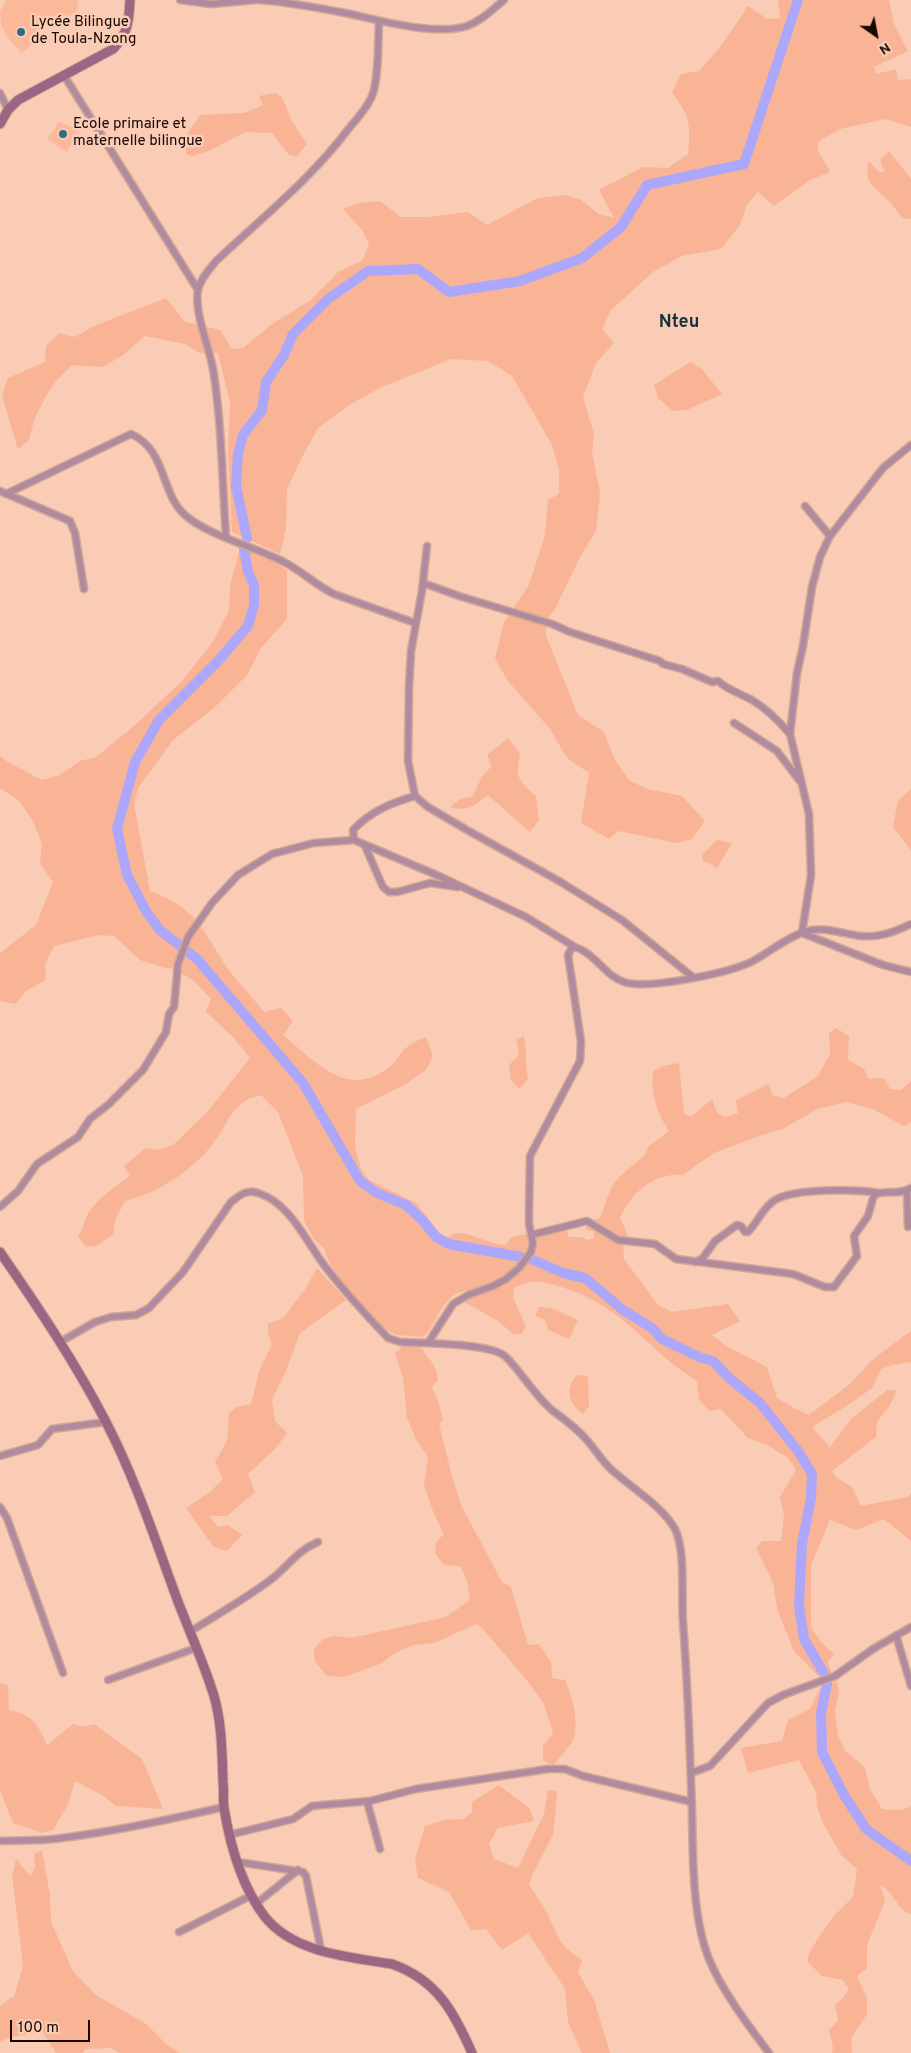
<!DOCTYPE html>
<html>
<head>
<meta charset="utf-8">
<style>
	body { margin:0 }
	#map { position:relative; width:911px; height:2053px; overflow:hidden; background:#facbb5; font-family:Overpass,sans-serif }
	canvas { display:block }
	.north { position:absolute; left:851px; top:10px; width:50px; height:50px; -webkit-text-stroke:4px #facbb5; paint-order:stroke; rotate:147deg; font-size:14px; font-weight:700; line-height:20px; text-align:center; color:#180601 }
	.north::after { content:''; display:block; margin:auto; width:18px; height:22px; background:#180601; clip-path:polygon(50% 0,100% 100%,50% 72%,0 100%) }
	.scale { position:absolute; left:10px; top:2020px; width:80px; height:22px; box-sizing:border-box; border:2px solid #180601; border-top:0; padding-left:6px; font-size:15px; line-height:18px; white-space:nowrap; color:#180601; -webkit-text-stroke:4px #facbb5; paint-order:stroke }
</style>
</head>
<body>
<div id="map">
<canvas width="911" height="2053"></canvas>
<div class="north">N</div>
<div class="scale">100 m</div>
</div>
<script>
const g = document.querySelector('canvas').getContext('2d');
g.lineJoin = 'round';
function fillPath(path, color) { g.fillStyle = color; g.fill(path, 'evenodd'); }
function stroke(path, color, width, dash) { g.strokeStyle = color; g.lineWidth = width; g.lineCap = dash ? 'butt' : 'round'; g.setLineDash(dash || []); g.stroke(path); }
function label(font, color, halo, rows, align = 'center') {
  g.font = font + ' Overpass,sans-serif'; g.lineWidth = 5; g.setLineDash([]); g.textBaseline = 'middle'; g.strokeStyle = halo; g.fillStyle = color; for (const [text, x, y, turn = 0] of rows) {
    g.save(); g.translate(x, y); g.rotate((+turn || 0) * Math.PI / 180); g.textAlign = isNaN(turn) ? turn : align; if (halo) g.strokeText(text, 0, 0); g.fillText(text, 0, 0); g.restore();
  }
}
const built = new Path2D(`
	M6,0H77L78,9L62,22L39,26L37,40L22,53L7,37L1,24L0,12Z
	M59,122L78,129L67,152L47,139Z`);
const green = new Path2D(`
	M778,0H889L894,24L908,51L874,67L876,74L896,69L898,80L911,79V127L886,119L840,129L818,142V151L830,172L810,180L774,206L758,192L747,205L740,225L721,249L682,256L653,272L611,310L602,329L614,343L596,363L583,397L594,434L592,452L600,493L596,531L581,555L555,609L546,621V636L578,715L604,732L614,758L629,780L647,789L682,796L705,821L692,839L676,843L619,831L609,839L581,823L589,773L567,758L550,729L508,681L495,659L504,622L529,585L545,535L548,500L559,494V469L552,445L512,376L488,361L451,359L380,388L351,404L318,428L301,459L287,489L286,528L280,554L232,532L228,453L230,402L218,353H200L185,344L145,336L122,356L102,367L72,365L56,381L46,396L34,420L29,440L18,449L2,396L8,378L45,362L46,346L59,333L75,337L94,326L166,298L185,322L220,330L232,349L243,348L272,324L311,300L338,272L363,260L369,244L362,230L343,209L359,203L380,201L401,217H428L468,212L487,225L538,198L566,195L581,200L599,214L614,218L599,190L643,167L668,168L688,154C691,124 690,117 672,92L681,74L699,71L721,46L748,6L767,19L780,18Z
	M276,93L282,97L292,121L307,144L296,157L288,154L272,133L245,132L211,150L192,156L186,154V136L200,115L244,113L263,105L259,96Z
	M889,151L911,179V219L902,218C897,212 893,204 887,199C873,186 863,182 869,161L879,172H885L880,160Z
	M690,362L701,368L722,394L687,410L673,411L658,398L654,385Z
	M240,548L270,558L287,570V619L261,648L247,675L214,708L173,740L138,788L134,804L150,891C201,909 203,935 232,974C242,987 254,999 264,1012L281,1008L293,1021L283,1035C316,1062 348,1101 391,1066C397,1061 400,1053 406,1048C411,1043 419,1040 426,1037L433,1056L426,1070L404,1085L356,1109L355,1148L361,1169L369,1180L416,1203L445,1240C449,1237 454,1233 459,1233C475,1234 490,1245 506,1245L511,1237L526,1234C529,1238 531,1243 530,1249C526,1262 503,1281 490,1285C480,1289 467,1289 456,1294C440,1303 436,1325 423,1337L397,1335L386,1330C372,1314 325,1269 325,1249L314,1239L304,1221L303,1176L278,1112L261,1095C229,1101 227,1130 207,1151C185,1175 157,1193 125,1201L115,1220L113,1235L96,1246L86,1247L78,1237C82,1231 83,1225 86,1218C92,1203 116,1185 130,1176L124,1166L146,1148L158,1150L173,1145L208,1111L250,1058L234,1038L206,1012L211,999L193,980L170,968H165L140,960L114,936L98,935L54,946L45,964L46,980L26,991L15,1004L0,1001V953L36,925L53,882L40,863L42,844L33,821L18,800L0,788V756L8,762L42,780L60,775L80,761L96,757L134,726L181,682L212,643L229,611L230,586Z
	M508,738L520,754C515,777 518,780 536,796L539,820L530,832L488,795C473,806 469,812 450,807L460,799L472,797L483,775L492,766L487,755Z
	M911,789V850L893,827L898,801Z
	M717,840L732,843L717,868L702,860L703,854Z
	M836,1028L849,1036L848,1060L864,1069L869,1079L884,1078L890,1089L901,1090L911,1081V1122L904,1126L873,1109L846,1102L817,1109L783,1129L762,1135L714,1153L683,1175C654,1172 631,1193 620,1218L628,1235L623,1238L624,1259L658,1305L672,1312L728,1304L740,1321L712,1335L726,1346L767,1367L777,1398L796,1409L809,1415L850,1384L873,1359L911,1331V1362L892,1365L881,1369L872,1388L848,1405L812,1427L830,1447L852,1418L887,1390H897L890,1405L877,1422L876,1437L832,1471L836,1477L852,1487L861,1506L908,1497L911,1493V1541L884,1519L856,1530L830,1520L811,1565V1627L821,1642L834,1654L828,1662L832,1674L817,1675L794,1651L778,1612L773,1583L756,1548L762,1541H781L784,1516L780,1497L796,1470L788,1458L769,1446L748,1438L721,1409L709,1411L699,1399L697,1381C688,1375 677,1368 669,1361C630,1327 611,1302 558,1286C543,1281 528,1279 514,1288L513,1298L526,1326L522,1334H513L498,1321L463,1301L481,1292L493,1290L517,1275L535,1252V1242L538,1235L567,1230L569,1237H581L588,1240L595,1238L593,1231L585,1230L588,1221L600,1218L611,1188L620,1176L645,1155L649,1146L669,1131C656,1111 651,1095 653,1071L663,1066L679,1063L684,1113L691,1117L712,1099L717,1113L725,1117L738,1113L736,1100L769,1084L772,1095L784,1098L818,1076L830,1054L829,1033Z
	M524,1036C527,1051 525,1065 528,1079L519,1089L511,1080L509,1065L519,1055L516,1039Z
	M317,1268L346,1300L300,1333L285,1373L272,1400L275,1421L287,1433L275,1449L248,1474L255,1492L227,1516H209L218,1527L228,1525L242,1535L227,1551L214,1547L186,1508L210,1492L223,1479L215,1462L227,1441L229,1413L237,1407L251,1404L259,1371L272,1344L268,1334V1324L283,1318L306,1288Z
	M539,1307L551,1308L578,1320L569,1339L548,1330L545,1320L535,1316Z
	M403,1346L421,1347C430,1363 435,1360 438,1380L432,1387L438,1400L443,1420L439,1424L453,1480L462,1507L502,1582L511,1587L528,1645L539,1644L551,1662L552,1678L565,1680C572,1697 579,1719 574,1738C572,1744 558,1759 553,1766L543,1760V1746L553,1733L544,1704L525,1678L483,1629L476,1624L434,1643L413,1645L393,1654L382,1663L344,1677L327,1676L315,1662L314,1649L323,1639L335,1636L351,1638L446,1617L470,1600L467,1580L460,1566L444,1565L435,1553L436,1542L444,1534L434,1514L424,1485L428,1457L416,1439L407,1418L403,1377L395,1353Z
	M577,1375L588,1376L589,1406L583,1414C568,1404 565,1388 577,1375Z
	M837,1681L839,1692L835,1711L838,1735L845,1751L865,1767L870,1789L882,1809L900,1810L911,1807V1914C896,1910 893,1889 880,1885L885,1901L867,1945V1968L857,1976L867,1998V2014L851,2038L852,2053H832L833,2048L829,2030L838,2021L835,2005L842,1999L849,1989L843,1980L822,1976L807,1961L811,1949L833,1917L853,1897L857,1869L841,1855L823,1823L817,1806L816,1792L799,1760L748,1773L741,1748L782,1741L788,1720L810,1709L821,1686Z
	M0,1683L8,1685L9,1710C33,1715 37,1723 47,1745L73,1724L84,1727L94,1724L142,1759L163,1809L116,1806L102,1795L75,1781L68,1804L53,1830L42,1833L13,1823L0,1791Z
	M499,1785L530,1809L534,1821L498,1828L489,1844L494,1859L518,1868L544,1814L548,1790L556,1791L557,1796L553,1835L532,1875L529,1885C535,1894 542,1903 547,1913C559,1936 557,1944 582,1960L578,1972L594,2000L610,2053H582L568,2022L565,1989L528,1933L502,1950L486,1929L471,1930L449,1892L418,1878L415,1859L425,1826L444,1820L464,1819L472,1812V1802Z
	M42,1850L50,1895L51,1922L73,1971L96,1995L146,2024L167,2045L180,2053H119L111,2048L85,2049L83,2053H56L42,2031L8,2038L0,2042V2006L14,1996L23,1966L12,1876L16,1859L31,1877L35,1866L34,1854Z`);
const river = new Path2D(`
	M247,538L236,486L238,454L243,435L262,410L266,382L284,355L293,334L328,299L368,271L418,269L449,292L520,281L582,258L621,227L647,185L744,164L798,0
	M244,549L248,572L254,585V605L248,626L218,661L159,720L135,762L117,829L127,875L147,913L160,930L197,959L303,1083L360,1181L377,1193L406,1205L423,1221L436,1237L449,1244L521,1257
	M531,1259L563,1273L585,1278L623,1310L652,1328L662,1339L699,1357L713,1361L729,1378L760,1403L798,1451L812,1474L811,1498L802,1544L799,1605L804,1639L826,1677
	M827,1684L821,1713L822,1752L844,1795L866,1829L911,1861`);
const street = new Path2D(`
	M180,0L211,4L255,0
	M259,0C290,2 320,8 350,14C381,21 437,36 467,26C481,21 492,10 504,0
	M65,77L198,290
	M0,93L8,110
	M911,445L883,468L830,536L820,557L812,587L803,646L797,673L790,734L809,814L811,875L802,933L883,965L911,972
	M0,491L70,521L75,533L84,589
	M6,494L131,434C167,450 160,493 185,515C207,535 255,547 282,561C301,570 315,585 334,594L415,623
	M805,506L830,536
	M226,536C222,481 222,424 213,369C209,346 194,313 198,290C200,279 209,270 216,261C262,218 312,178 350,127C358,118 367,108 372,96C379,79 378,40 379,21
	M427,546L422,591L411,651L409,688L408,761L415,796L428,807L467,830L559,881L622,920L694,978
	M423,583L459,596L552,624L570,632L660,661L663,664L682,669L712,682L718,681C728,690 741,694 752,700C767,709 779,721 790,734
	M734,723L777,751L799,780
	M354,840L353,830C371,811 391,803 415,796
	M365,846L383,887L389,892H397L430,883L458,887
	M907,1191L908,1227
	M0,1207L18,1191L37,1164L78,1137L90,1119L109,1104L143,1070L166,1032L169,1014L174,1007L178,964L188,937L212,903L238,875L272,854L314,843L354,840L439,876L526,917L575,947
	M531,1235L587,1221L618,1240L655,1244L676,1259L793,1274L825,1287H834L857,1256L854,1236L868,1216L874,1195C885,1189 900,1196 911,1188
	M695,1262L702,1259L715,1241L737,1225L741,1226L745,1232H748C758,1222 763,1207 775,1200C795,1188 856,1189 879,1193
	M60,1342L95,1322L111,1317L136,1315L149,1308L183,1272L231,1202C240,1195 247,1189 258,1193C291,1203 307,1244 327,1269C346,1293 367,1316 388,1338L400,1342C422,1343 492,1343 506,1357C523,1374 534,1395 553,1411C564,1419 575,1427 584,1437C595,1448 601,1461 613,1471C632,1488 663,1507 675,1529C686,1551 681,1597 683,1623C688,1686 690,1749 692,1812C693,1856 692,1917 709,1959C722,1991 748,2025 769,2053
	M428,1343L453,1304L468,1295L493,1286L506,1279L519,1268L531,1252L533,1243L529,1224V1210L530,1156L580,1061L581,1041L568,955L571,949L575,947C595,953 605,976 624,982C647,990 728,973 751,962C767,954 790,935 807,931C823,926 844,934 860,936C879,938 894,932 911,924
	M0,1456L38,1445L52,1429L106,1422
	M0,1507L7,1518L63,1673
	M191,1631C218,1614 247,1598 273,1578C289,1565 297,1551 318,1542
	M896,1635L911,1686
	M108,1680L196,1648
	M691,1773L710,1766L768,1703L783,1695L835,1676L873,1649L911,1627
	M367,1801L380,1849
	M229,1835L293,1819L312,1806L370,1801L416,1789L548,1769H565L583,1776L692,1802
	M0,1841C18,1840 36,1841 54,1839C112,1832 167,1820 224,1807
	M238,1862L303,1872L306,1876L321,1950
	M257,1903L298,1870
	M179,1932L252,1895`);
const secondary = new Path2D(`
	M0,124L8,110L18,100L113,49C128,34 129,21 130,0
	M0,1252C38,1307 75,1362 106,1422C135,1478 155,1539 177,1599C189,1631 204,1663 214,1696C222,1723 222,1754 223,1782C224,1791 223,1800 224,1808C230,1845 242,1887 265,1917C294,1953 349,1957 392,1964C437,1980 454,2012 472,2053`);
const markers = [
	[21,32,5,"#2f6c82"],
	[63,134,5,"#2f6c82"]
];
const poiNames = [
	["Lycée Bilingue",31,23],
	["de Toula-Nzong",31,40],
	["Ecole primaire et",73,125],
	["maternelle bilingue",73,142]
];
const quarterNames = [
	["Nteu",679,323]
];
fillPath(built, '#fbb99a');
fillPath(green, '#f8b495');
stroke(river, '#aca7fb', 10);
stroke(street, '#d1a895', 9);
stroke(secondary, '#d1a895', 11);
stroke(street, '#b08a9e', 6);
stroke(secondary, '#9b6583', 9);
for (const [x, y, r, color] of markers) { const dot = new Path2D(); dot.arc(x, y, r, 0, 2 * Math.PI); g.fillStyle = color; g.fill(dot); stroke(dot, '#facbb5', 2); }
label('15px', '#180601', '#facbb5', poiNames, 'left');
label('bold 18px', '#13303b', '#facbb5', quarterNames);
</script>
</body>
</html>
